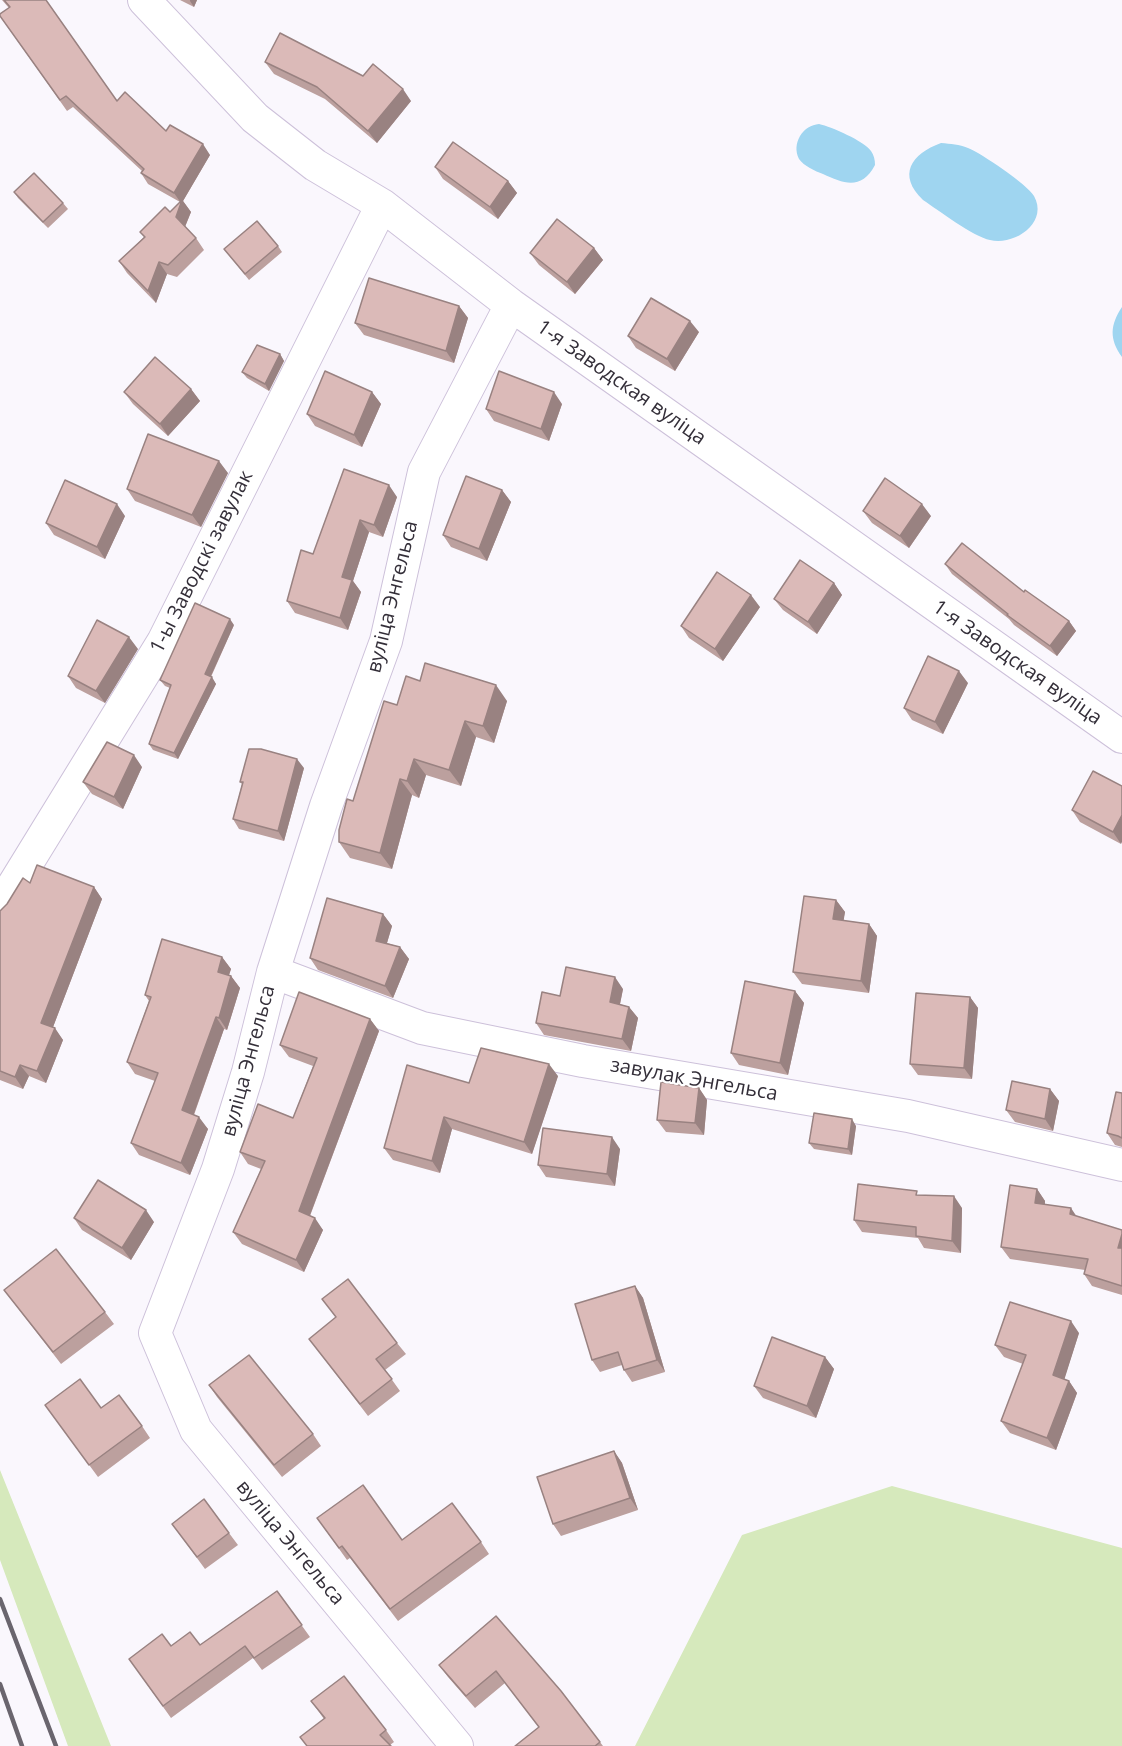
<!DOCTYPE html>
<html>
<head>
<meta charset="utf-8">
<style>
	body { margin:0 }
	canvas { display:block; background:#faf7fd }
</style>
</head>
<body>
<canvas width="1122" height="1746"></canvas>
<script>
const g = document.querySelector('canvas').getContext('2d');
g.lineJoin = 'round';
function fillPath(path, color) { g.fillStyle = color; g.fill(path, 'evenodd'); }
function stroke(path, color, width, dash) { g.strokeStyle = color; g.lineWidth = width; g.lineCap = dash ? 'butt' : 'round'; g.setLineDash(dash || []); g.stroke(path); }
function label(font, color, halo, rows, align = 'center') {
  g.font = font + ' "Open Sans",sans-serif'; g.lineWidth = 4.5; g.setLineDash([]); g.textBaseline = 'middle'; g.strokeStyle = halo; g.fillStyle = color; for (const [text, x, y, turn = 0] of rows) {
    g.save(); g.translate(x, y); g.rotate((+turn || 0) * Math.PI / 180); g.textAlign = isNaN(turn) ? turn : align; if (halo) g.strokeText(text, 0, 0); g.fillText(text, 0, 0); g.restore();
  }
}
const green = new Path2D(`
	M0,1470L111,1746H68L0,1560Z
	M892,1486L1122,1548V1746H635L742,1535Z`);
const water = new Path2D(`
	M819,124C832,127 864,141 871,151C874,155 875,160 875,165C862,190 844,184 823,174C815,171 804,166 799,159C795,151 796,143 800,136C805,128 811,125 819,124Z
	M941,143C951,144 959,144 968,148C981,153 1028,185 1034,196C1049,223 1014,246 990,240C974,237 938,210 923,200C897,175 911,154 941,143Z
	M1122,307V357C1109,339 1110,325 1122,307Z`);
const minor = new Path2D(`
	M144,0L255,118L315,165L382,205L511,305L1122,737
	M0,907L163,642L382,205
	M273,972L422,1028L583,1061L908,1116L1122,1165
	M457,1746L196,1430L155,1333L218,1169L248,1072L273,972L326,806L386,641L424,472L511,305`);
const rail = new Path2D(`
	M0,1599L56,1746
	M0,1684L22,1746`);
const wall = new Path2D(`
	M2,0H46L117,101L166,131L210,155L183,201L191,212L185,227L196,238L204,250L177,277L167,274L156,303L127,273L119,261L144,237L140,232L170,212L180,202L148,184L141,173L142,171L73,107L67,111L0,16L9,8Z
	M180,0H197L194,7Z
	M265,62L411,101L377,143L325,99L274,74Z
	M435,167L508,181L517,193L498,219L443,179Z
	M14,192L63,203L68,209L48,228L18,198Z
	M278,246L282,252L249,280L224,249Z
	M594,248L603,260L575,294L539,265L530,253Z
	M459,306L468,318L454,363L364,335L355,323Z
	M699,332L675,371L636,348L628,336Z
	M280,354L284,361L269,391L247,378L242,372Z
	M191,389L200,401L168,436L133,404L124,392Z
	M372,392L381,404L362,447L315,426L307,414Z
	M562,404L549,441L494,421L486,409Z
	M344,469L397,497L383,537L369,532L353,581L361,592L348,630L295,613L287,601L313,554Z
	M228,473L201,527L135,501L127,489Z
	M502,490L511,502L487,561L451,547L443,535Z
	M863,511L931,516L909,548L872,523Z
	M125,516L105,559L54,535L46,523Z
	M945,564L1024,592L1069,621L1076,631L1057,656L1014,625L1009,619L952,574Z
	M834,583L842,595L817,634L783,610L774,599Z
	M760,607L723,661L689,638L681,626Z
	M234,625L211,677L216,684L178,759L153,750L149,744L170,688L165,686L160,680Z
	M138,649L105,703L76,688L68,676Z
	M420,681L507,701L494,743L476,737L461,786L426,775L419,798L412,795L392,869L350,858L339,842L353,801L397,705Z
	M968,683L943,734L912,720L904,708Z
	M142,767L123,809L92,794L83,782Z
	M304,768L284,841L239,829L233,819L242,784L240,782Z
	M1093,771L1121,844L1080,822L1072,810Z
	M30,883L94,887L102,899L53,1027L63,1040L46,1083L29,1076L23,1089L0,1080V911Z
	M836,900L845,912L843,921L869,924L877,936L869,993L802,984L793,972Z
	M383,914L392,926L387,943L400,947L409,959L393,998L318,970L310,958Z
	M222,957L231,969L229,975L231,976L240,988L227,1030L224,1029L194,1115L208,1129L190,1175L139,1155L131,1143L155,1081L135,1074L127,1062L149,1001L145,995Z
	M623,989L620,1004L629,1007L638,1018L631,1051L544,1035L536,1023L560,996Z
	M795,991L804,1003L788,1075L739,1065L731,1053Z
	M970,997L978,1008L972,1079L918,1075L910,1064Z
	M370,1019L379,1031L310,1216L323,1230L304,1272L242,1244L233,1232L261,1169L248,1164L240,1152L293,1118L313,1066L289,1057L280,1045Z
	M558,1076L532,1154L452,1129L440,1173L393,1160L384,1148L469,1083Z
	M699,1088L707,1100L704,1135L666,1132L657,1120Z
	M1050,1089L1059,1101L1053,1131L1015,1122L1006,1110Z
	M1122,1093V1147L1115,1145L1107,1133Z
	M856,1126L852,1155L814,1149L809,1143Z
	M620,1149L615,1186L546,1177L538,1165Z
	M1037,1189L1045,1201V1205L1076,1216L1122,1230V1295L1092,1286L1084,1274L1085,1270L1010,1259L1001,1247Z
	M920,1195L962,1208L961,1253L924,1248L918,1238L862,1232L854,1220Z
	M74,1218L154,1222L131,1260L82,1230Z
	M635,1286L643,1298L665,1372L632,1382L624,1370L622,1365L600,1372L592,1360Z
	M4,1290L105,1312L114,1324L61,1364Z
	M1079,1333L1064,1379L1069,1381L1077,1393L1056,1450L1010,1433L1001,1421L1023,1364L1004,1357L995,1345Z
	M309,1339L397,1343L406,1354L385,1370L400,1391L368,1416Z
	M825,1357L834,1369L816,1418L763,1398L754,1386Z
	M209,1385L313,1434L321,1446L282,1477L217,1397Z
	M45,1405L101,1408L142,1426L150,1438L98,1477Z
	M614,1451L622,1463L638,1510L561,1536L553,1524Z
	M317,1518L402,1540L481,1542L489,1554L398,1621L350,1558L347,1560Z
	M172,1524L229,1533L238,1545L205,1569Z
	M277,1591L310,1637L262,1670L253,1658L171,1718L129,1659L171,1646L200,1645Z
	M496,1616L561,1691L603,1746H515L539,1727L505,1683L475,1708L448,1677L439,1665Z
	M311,1701L386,1730L394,1742L390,1745L324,1719Z`);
const shadedWall = new Path2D(`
	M190,0H197L194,7L190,1Z
	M403,89L411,101L377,143L368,131Z
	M203,144L210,155L183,201L191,212L184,229L176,217L181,203L174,193Z
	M508,181L517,193L498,219L490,207Z
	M594,248L603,260L575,294L567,282Z
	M159,262L167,274L156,303L148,291Z
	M459,306L468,318L454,363L446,351Z
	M690,321L699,332L675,371L667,359Z
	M280,354L284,361L269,391L265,384Z
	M191,389L200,401L168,436L160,424Z
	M372,392L381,404L362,447L354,435Z
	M554,392L562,404L549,441L541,429Z
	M219,461L228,473L201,527L192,515Z
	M389,485L397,497L383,537L374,525Z
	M502,490L511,502L487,561L479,549Z
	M117,504L125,516L105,559L97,547Z
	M922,504L931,516L909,548L900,536Z
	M360,520L369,532L353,581L361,592L348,630L340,618L342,577Z
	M834,583L842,595L817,634L808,622Z
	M751,595L760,607L723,661L715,649Z
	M230,619L234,625L209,680L205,674Z
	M1069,621L1076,631L1057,656L1050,646Z
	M129,637L138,649L105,703L96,691Z
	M959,671L968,683L943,734L935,722Z
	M212,677L216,684L178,759L174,753Z
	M496,685L507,701L494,743L483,726Z
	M465,721L476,737L461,786L449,770Z
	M134,755L142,767L123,809L114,797Z
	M297,759L304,768L284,841L278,831Z
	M414,759L426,775L419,798L407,781Z
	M400,779L412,795L392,869L380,853Z
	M1122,815V842L1121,844L1113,832Z
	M94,887L102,899L50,1035L41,1023Z
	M836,900L845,912L842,931L833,919Z
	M383,914L392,926L384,953L376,941Z
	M869,924L877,936L869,993L861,981Z
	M400,947L409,959L393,998L385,986Z
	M222,957L231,969L226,984L218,972Z
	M231,976L240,988L227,1030L219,1018Z
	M615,977L623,989L618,1014L610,1002Z
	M795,991L804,1003L788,1075L780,1063Z
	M970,997L978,1008L972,1079L964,1068Z
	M629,1007L638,1018L631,1051L622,1039Z
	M216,1017L224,1029L191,1122L182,1110Z
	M370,1019L379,1031L307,1223L299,1211Z
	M55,1028L63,1040L46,1083L37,1071Z
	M549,1064L558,1076L532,1154L524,1142Z
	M20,1065L29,1076L23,1089L15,1077Z
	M699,1088L707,1100L704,1135L695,1123Z
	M1050,1089L1059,1101L1053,1131L1045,1119Z
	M199,1117L208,1129L190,1175L181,1163Z
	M444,1117L452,1129L440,1173L432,1161Z
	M852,1119L856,1126L852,1155L848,1149Z
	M612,1137L620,1149L615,1186L607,1174Z
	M1037,1189L1045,1201L1044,1215L1035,1203Z
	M954,1196L962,1208L961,1253L952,1241Z
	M1071,1208L1079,1220L1070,1214Z
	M146,1210L154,1222L131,1260L122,1248Z
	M315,1218L323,1230L304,1272L296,1260Z
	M1122,1234V1254L1118,1248Z
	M635,1286L643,1298L665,1372L657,1360Z
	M1071,1321L1079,1333L1062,1387L1053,1375Z
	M825,1357L834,1369L816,1418L807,1406Z
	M1069,1381L1077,1393L1056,1450L1047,1438Z
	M614,1451L622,1463L638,1510L630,1498Z`);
const building = new Path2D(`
	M4,0H46L117,101L125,92L166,131L170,125L203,144L174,193L141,173L144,169L66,96L60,100L0,16V14L10,7Z
	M280,33L363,76L373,64L403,89L368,131L317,87L265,62Z
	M453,142L508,181L490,207L435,167Z
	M34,173L63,203L43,222L14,192Z
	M182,200L176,217L196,238L168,265L159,262L148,291L119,261L145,237L140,232L165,207L170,212Z
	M557,219L594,248L567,282L530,253Z
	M257,221L278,246L245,274L224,249Z
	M369,278L459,306L446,351L355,323Z
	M651,298L690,321L667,359L628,336Z
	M257,345L280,354L265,384L242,372Z
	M155,357L191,389L160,424L124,392Z
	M325,371L372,392L354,435L307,414Z
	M499,371L554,392L541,429L486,409Z
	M148,434L219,461L192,515L127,489Z
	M344,469L389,485L374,525L360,520L342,577L352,580L340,618L287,601L301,550L313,554Z
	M466,476L502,490L479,549L443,535Z
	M885,478L922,504L900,536L863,511Z
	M65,480L117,504L97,547L46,523Z
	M962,543L1024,592L1025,590L1069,621L1050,646L1007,615L1008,614L945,564Z
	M800,560L834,583L808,622L774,599Z
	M717,572L751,595L715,649L681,626Z
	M195,603L230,619L205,674L212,677L174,753L149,744L171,685L160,680Z
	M97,620L129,637L96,691L68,676Z
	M928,656L959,671L935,722L904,708Z
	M425,663L496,685L483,726L465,721L449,770L414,759L407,781L400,779L380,853L339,842V830L347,799L353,801L384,701L397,705L406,676L420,681Z
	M107,742L134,755L114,797L83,782Z
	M249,749H261L297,759L278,831L233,819L243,782H240Z
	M1093,771L1122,786V815L1113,832L1072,810Z
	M37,865L94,887L41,1023L55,1028L37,1071L20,1065L15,1077L0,1071V911L7,904L23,878L30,883Z
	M804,896L836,900L833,919L869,924L861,981L793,972Z
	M327,898L383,914L376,941L400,947L385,986L310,958Z
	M162,939L222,957L218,972L231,976L219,1018L216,1017L182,1110L199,1117L181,1163L131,1143L158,1073L127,1062L151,997L145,995Z
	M566,967L615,977L610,1002L629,1007L622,1039L536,1023L542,992L560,996Z
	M745,981L795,991L780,1063L731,1053Z
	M299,992L370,1019L299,1211L315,1218L296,1260L233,1232L265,1161L240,1152L258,1104L293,1118L317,1058L280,1045Z
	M916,993L970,997L964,1068L910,1064Z
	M481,1048L549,1064L524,1142L444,1117L432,1161L384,1148L407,1065L469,1083Z
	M1012,1081L1050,1089L1045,1119L1006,1110Z
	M661,1082L699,1088L695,1123L657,1120Z
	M1116,1092L1122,1093V1138L1118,1136L1107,1133Z
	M814,1113L852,1119L848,1149L809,1143Z
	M543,1128L612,1137L607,1174L538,1165Z
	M98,1180L146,1210L122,1248L74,1218Z
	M858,1184L917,1191L916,1195L954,1196L952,1241L916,1236V1227L854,1220Z
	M1010,1185L1037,1189L1035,1203L1071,1208L1070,1214L1122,1230V1234L1118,1248H1122V1286L1084,1274L1088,1259L1001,1247Z
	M56,1249L105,1312L53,1352L4,1290Z
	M348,1279L397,1343L376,1359L392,1379L360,1404L309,1339L336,1317L322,1299Z
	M635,1286L657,1360L624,1370L618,1352L592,1360L575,1304Z
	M1010,1302L1071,1321L1053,1375L1069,1381L1047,1438L1001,1421L1026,1355L995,1345Z
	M772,1337L825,1357L807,1406L754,1386Z
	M249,1355L313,1434L274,1465L209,1385Z
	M80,1379L101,1408L119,1395L142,1426L89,1465L45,1405Z
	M614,1451L630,1498L553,1524L537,1477Z
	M363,1485L402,1540L452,1503L481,1542L390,1609L342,1546L339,1548L317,1518Z
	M204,1499L229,1533L197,1557L172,1524Z
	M277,1591L302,1625L254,1658L245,1646L163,1706L129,1659L162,1634L171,1646L190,1632L200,1645Z
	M496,1616L561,1691L600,1742L595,1746H515L539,1727L496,1671L466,1696L439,1665Z
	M344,1676L386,1730L380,1735L391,1746H307L300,1737L325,1718L311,1701Z`);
const streetNames = [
	["1-я Заводская вуліца",621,383,35],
	["1-ы Заводскі завулак",202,562,-63],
	["вуліца Энгельса",393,597,-76],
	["1-я Заводская вуліца",1017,663,35],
	["вуліца Энгельса",249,1061,-75],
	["завулак Энгельса",694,1080,10],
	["вуліца Энгельса",290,1543,50]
];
fillPath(green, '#d6e9bc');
fillPath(water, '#9fd5f0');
stroke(minor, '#cdc1da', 34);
stroke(minor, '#fff', 32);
stroke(rail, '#6a656e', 4.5);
fillPath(wall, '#bca09e');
fillPath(shadedWall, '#998281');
fillPath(building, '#dbbab8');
stroke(building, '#998281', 1.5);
label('20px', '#342f39', '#fff', streetNames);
</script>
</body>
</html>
